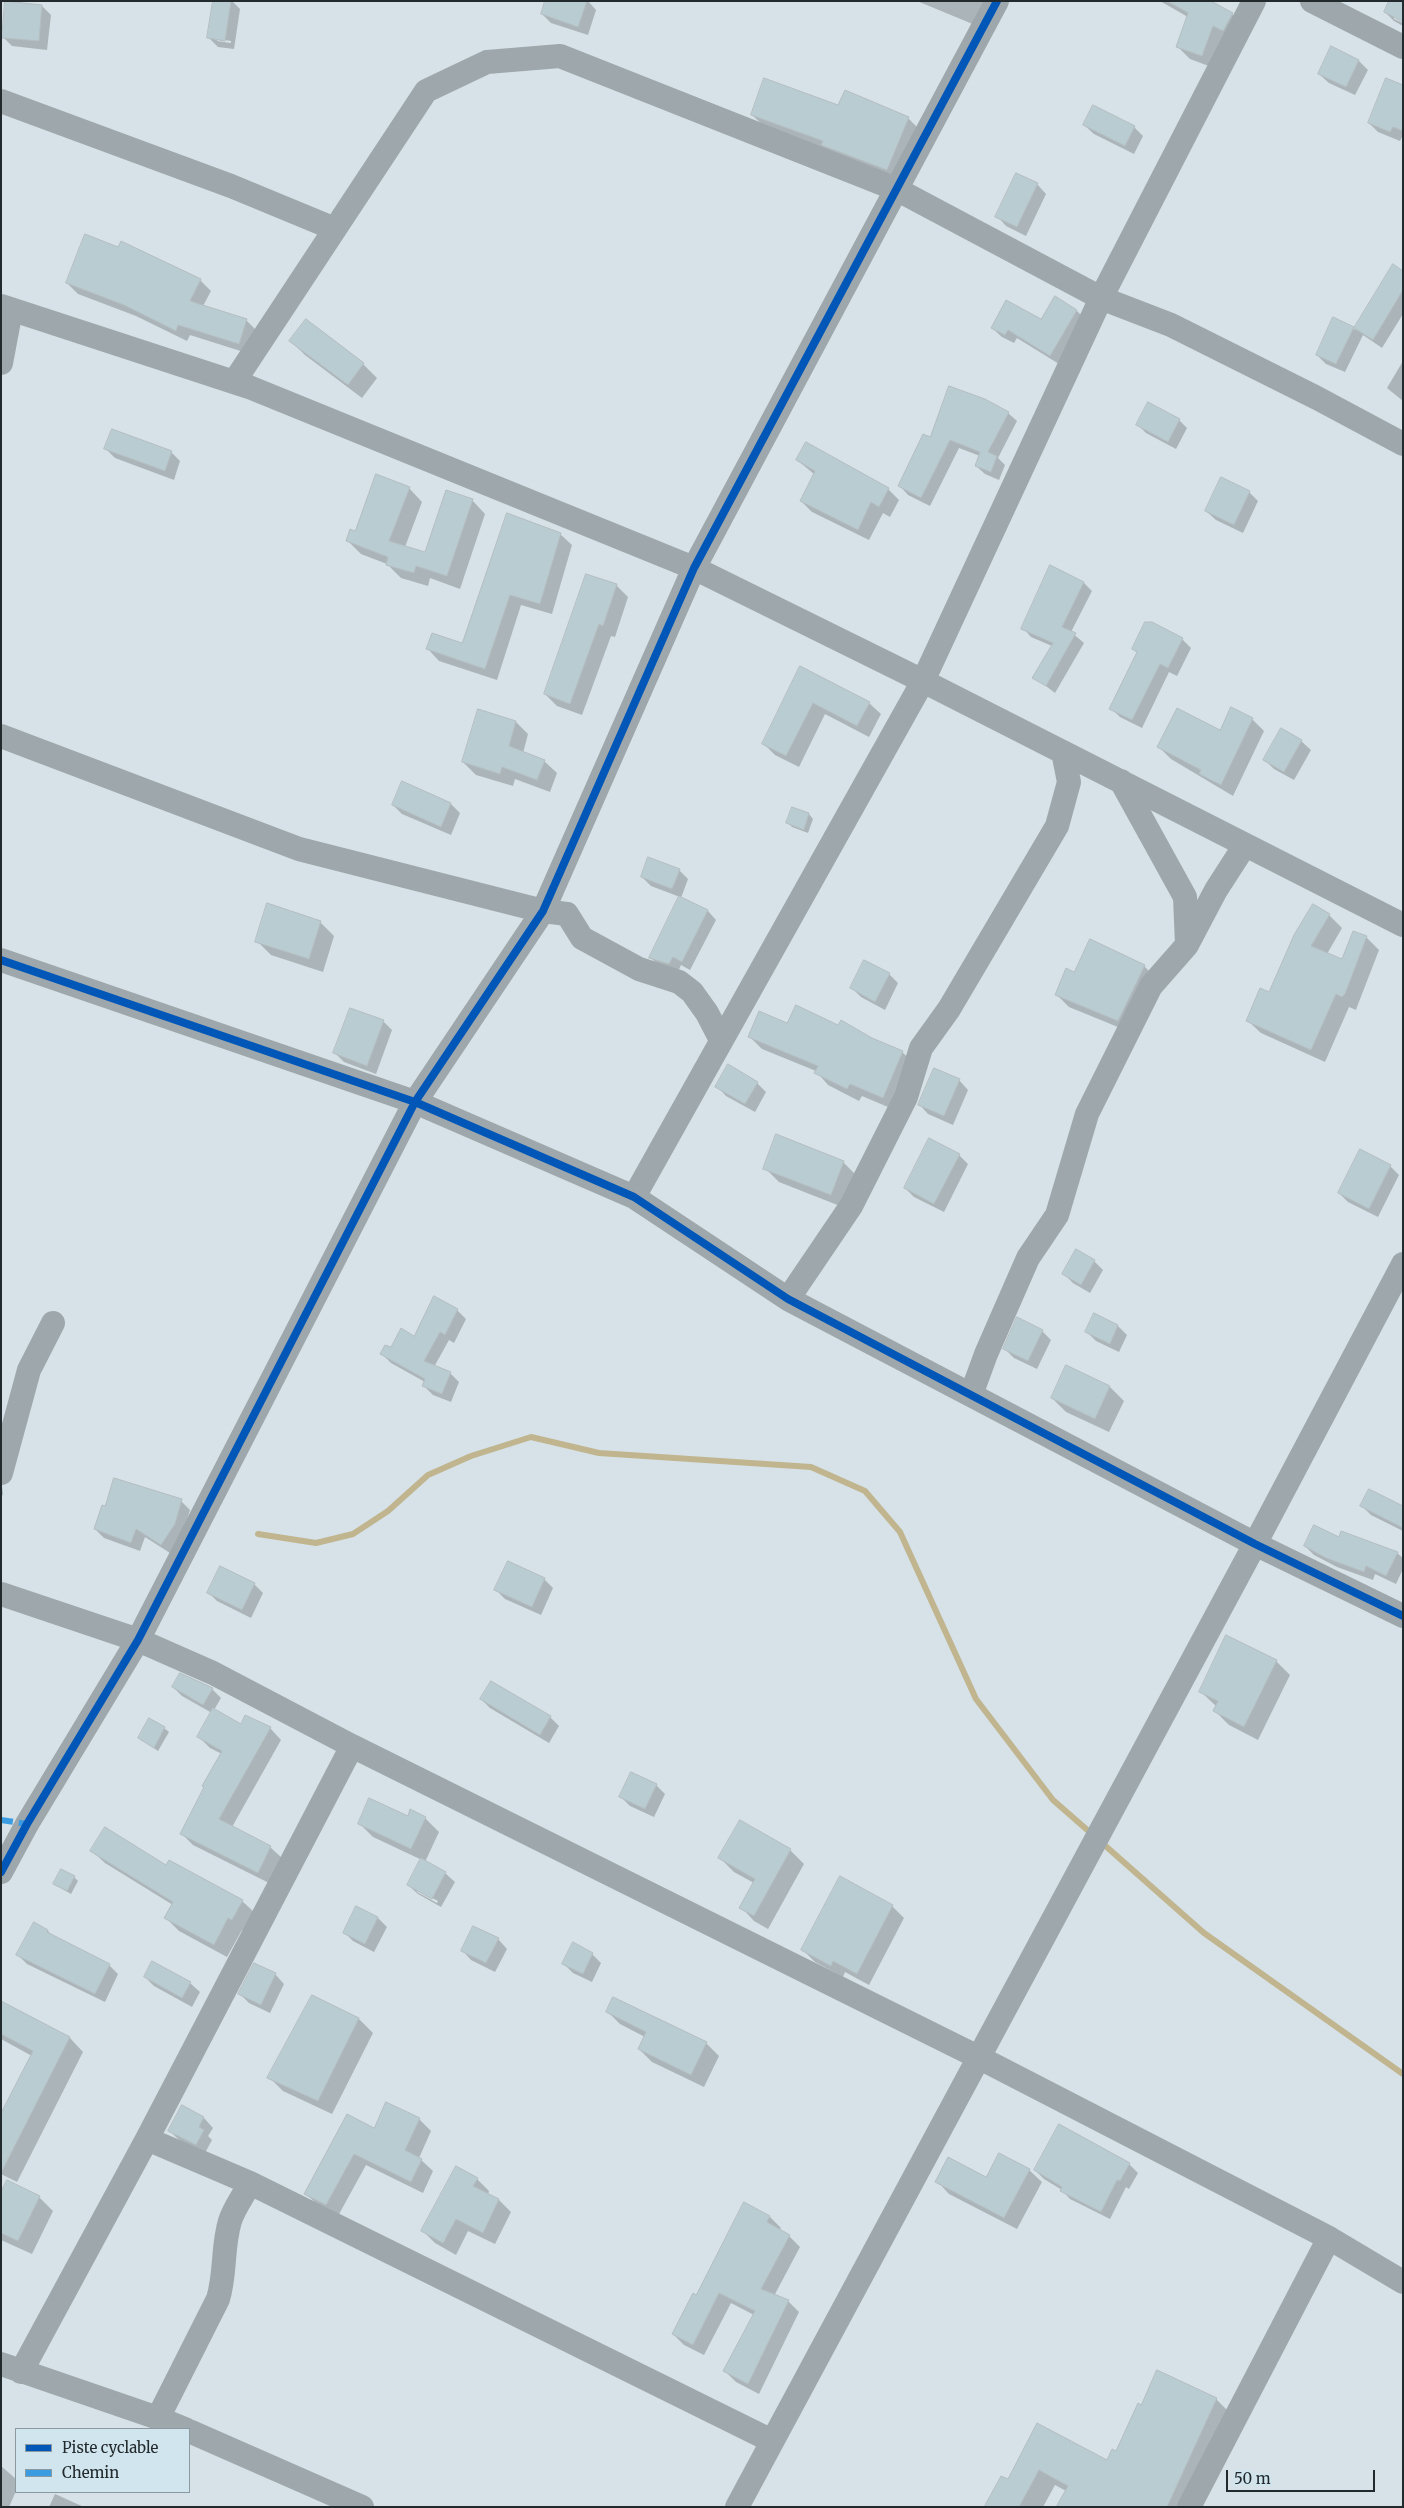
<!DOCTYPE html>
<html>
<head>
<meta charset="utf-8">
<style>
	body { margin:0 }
	#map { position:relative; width:1404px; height:2508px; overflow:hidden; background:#d6e2e7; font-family:Merriweather,serif }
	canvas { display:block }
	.frame { position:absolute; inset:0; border:2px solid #222a2d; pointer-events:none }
	.legend { position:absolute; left:15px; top:2428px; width:175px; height:65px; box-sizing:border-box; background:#d0e5ed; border:1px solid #8a9aa0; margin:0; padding:6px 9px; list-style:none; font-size:15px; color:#222a2d }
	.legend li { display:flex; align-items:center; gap:10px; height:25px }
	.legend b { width:25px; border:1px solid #8a9aa0 }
	.scale { position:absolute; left:1226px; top:2470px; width:149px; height:22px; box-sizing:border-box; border:2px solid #222a2d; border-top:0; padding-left:6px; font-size:15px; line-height:18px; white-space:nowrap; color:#222a2d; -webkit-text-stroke:4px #d0e5ed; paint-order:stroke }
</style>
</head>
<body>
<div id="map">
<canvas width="1404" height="2508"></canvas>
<div class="frame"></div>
<ul class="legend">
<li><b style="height:6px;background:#0057b8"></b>Piste cyclable</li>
<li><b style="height:6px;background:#3c9ce1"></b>Chemin</li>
</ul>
<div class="scale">50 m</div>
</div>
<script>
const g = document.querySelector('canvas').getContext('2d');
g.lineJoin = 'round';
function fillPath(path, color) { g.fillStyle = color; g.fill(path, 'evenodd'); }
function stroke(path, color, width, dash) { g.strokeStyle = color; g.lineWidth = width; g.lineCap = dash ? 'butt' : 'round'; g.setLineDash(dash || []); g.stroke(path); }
const shadow = new Path2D(`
	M214,1H232L240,9L234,49L218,47L209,38ZM217,39L231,41V43L217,41Z
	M546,1H588L596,10L588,35L551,23L542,14Z
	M917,1H999L987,30Z
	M1160,1H1209L1232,14L1244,26L1214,68L1190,59L1177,46L1188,17Z
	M42,6L51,15L47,50L12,46L3,37Z
	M1385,12L1394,16V19L1403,23V26L1394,21Z
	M1359,61L1368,70L1355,95L1329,83L1319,74Z
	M1403,86V135L1400,141L1378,132L1369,123Z
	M839,107L908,118L920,130L898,180L764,126L752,115Z
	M1084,125L1134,127L1143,136L1134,154L1094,134Z
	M1037,184L1046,194L1026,236L1006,226L997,216Z
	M1393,266L1403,272V314L1382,348L1363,335L1345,372L1326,364L1317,355L1353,328L1355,330Z
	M200,280L211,291L203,306L246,320L257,331L250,354L190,335L187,341L136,316L78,294L67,283Z
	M1077,311L1086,320L1059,364L1017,338L1014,343L1002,337L992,328L1042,321Z
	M291,341L363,364L377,378L362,398L305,355Z
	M1403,361V401L1387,388Z
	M1008,413L1017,421L998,458L1005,465L999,480L985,474L976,466L980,456L959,448L930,506L908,495L900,486L930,439Z
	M1179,420L1187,428L1176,449L1146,433L1138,425Z
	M106,449L171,452L180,461L174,480L115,458Z
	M797,460L888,489L899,500L890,517L883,513L869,540L812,512L801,501L814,474Z
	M409,488L422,502L405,547L426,554L472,500L485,514L460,589L430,578L428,586L401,578L387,564L361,554L348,541Z
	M1249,492L1258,501L1243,533L1216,520L1206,511Z
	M560,534L572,545L552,614L521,605L497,680L439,661L428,649L463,645Z
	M1051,566L1084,583L1092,591L1071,632L1084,643L1055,693L1034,677L1052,646L1031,637L1023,628Z
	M616,585L628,597L615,637L611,636L582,715L557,706L545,694Z
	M1182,639L1191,648L1177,676L1169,672L1142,728L1120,717L1111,708L1138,653L1133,649Z
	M801,668L869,703L881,714L869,737L825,714L799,767L775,755L763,743Z
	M1252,719L1264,731L1233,796L1171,759L1159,747L1220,732Z
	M516,722L528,734L523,753L544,761L557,773L550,792L515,779L513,786L476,775L463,762Z
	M1281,730L1301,741L1311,750L1294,780L1274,769L1265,760Z
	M403,783L451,804L460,813L451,835L402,814L393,805Z
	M793,809L809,814L813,819L808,833L792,827L788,823Z
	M679,870L688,879L681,898L708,911L716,920L690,970L681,965L678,972L659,966L651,958L680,897L651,886L642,877Z
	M1313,905L1329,915L1342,928L1327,954L1343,961L1366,937L1379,950L1357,1007L1356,1010L1349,1007L1325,1062L1261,1033L1247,1020L1269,994Z
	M320,922L334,936L323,972L271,955L257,941Z
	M1144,966L1156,978L1130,1032L1069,1007L1057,995L1075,973Z
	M889,974L898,983L885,1010L861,997L852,988Z
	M383,1021L392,1030L376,1074L344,1062L335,1053Z
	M788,1025L839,1026L902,1052L915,1064L895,1110L862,1096L859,1101L828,1085L816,1071L762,1049L749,1036Z
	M959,1080L968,1090L953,1125L928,1114L919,1104Z
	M757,1083L766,1092L755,1112L726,1096L717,1086Z
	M959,1155L968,1164L944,1212L914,1197L905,1188Z
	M843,1162L857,1176L845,1208L779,1182L765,1168Z
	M1390,1166L1399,1175L1378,1217L1348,1202L1339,1193Z
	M1094,1261L1103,1270L1090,1293L1073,1283L1064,1274Z
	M457,1310L466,1319L454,1343L449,1340L434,1367L450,1373L459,1382L451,1402L433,1395L424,1386L425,1382L391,1363L382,1354L414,1337Z
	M1095,1315L1118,1326L1127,1335L1119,1352L1096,1341L1087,1332Z
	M1042,1331L1051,1340L1037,1369L1014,1358L1005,1349Z
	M1067,1367L1110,1387L1124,1401L1109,1432L1066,1412L1052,1398Z
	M1,1478L3,1494L1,1498Z
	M181,1501L190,1510L183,1533L170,1553L145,1537L140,1551L104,1538L95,1529Z
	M1362,1506L1403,1508V1531L1371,1515Z
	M1339,1539L1397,1553L1403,1558V1569L1396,1584L1375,1574L1373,1580L1337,1567L1314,1555L1305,1546Z
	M544,1579L553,1588L541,1615L505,1599L496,1590Z
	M254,1584L263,1593L251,1618L217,1601L208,1592Z
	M1276,1661L1290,1675L1258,1740L1229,1725L1215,1711L1217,1707L1200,1691Z
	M173,1687L212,1689L221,1698L214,1710L241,1726L270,1728L281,1740L232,1827L270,1847L282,1858L269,1883L193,1845L182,1834L222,1754L210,1748L199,1737L212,1713L182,1696Z
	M481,1699L550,1717L559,1726L549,1743L490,1708Z
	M164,1728L169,1732L158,1751L139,1738Z
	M656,1785L665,1794L654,1817L630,1806L621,1797Z
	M408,1817L425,1818L439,1832L425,1862L445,1873L455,1882L441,1907L418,1894L408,1885L422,1860L373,1837L359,1823ZM417,1890L438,1901L437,1903L417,1892Z
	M790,1850L804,1864L768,1929L754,1921L741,1907L754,1883L734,1872L720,1858Z
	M92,1851L167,1866L242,1901L255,1913L245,1932L242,1930L227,1957L179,1931L166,1918L173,1905L105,1863Z
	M74,1877L78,1881L71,1894L54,1884Z
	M892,1906L904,1918L869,1985L845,1972L843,1977L815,1962L803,1950Z
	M356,1908L378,1918L387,1927L374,1952L353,1941L344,1932Z
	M48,1931L54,1938L109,1965L118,1974L105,2002L27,1964L18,1955Z
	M498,1939L507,1949L495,1972L471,1960L462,1950Z
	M592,1954L601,1963L592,1982L573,1973L564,1964Z
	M153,1963L190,1983L200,1992L192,2007L154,1986L145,1977Z
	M275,1974L284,1984L270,2013L249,2003L240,1994Z
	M312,1997L359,2019L373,2033L332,2114L283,2091L269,2077Z
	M1,2002L70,2038L83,2052L17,2182L1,2174V2116L32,2056L1,2039Z
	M607,2011L654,2019L655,2017L706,2043L719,2056L704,2087L652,2062L639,2049L645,2037L620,2024Z
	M386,2104L419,2119L431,2131L419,2158L433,2171L423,2193L366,2165L338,2216L318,2205L306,2194L375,2130Z
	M182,2107L204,2118L213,2128L208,2136L212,2140L205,2153L179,2140L170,2131Z
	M1129,2164L1138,2173L1129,2189L1126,2187L1110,2219L1070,2199L1062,2190L1044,2179L1035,2170Z
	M1029,2170L1042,2182L1017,2229L949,2194L937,2181L986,2179Z
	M477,2179L489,2191L488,2195L499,2200L511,2212L495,2244L468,2231L456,2255L435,2243L423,2231Z
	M8,2181L39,2197L53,2211L32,2254L1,2240V2195Z
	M770,2217L781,2228L779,2230L789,2236L800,2247L774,2296L788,2301L799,2312L759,2394L736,2382L725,2371L754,2315L731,2303L704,2355L684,2345L673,2334L697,2297Z
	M1216,2399L1232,2415L1190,2507H1058L1066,2491L1055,2485L1043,2507H986L1008,2481L1038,2425L1107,2462L1116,2453L1141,2407Z
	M1,2466L16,2479V2491L9,2507H1Z
	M55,2494L84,2507H49Z`);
const stream = new Path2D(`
	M258,1534L316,1543L353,1534L388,1511L428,1475L471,1456L531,1437L599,1453L811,1467L865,1491L900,1532L976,1699L1053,1800L1093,1835
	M1101,1842L1204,1933L1403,2074`);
const building = new Path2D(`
	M5,1L42,5L39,41L2,38Z
	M213,1H231L225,41L207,38Z
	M545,1H587L578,27L541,14Z
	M1167,1H1211L1233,13L1223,31L1213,26L1202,56L1176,47L1188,13Z
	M1389,1H1403V22L1384,12Z
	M1331,46L1359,60L1346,87L1318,74Z
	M764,78L838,105L845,90L909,117L887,170L821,145L823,141L751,115Z
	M1386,78L1403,85V131L1393,127L1390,132L1368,123Z
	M1093,105L1135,126L1125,146L1083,125Z
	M1016,173L1038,183L1017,227L995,217Z
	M85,234L118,247L121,241L201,279L190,301L247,319L239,344L178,325L176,331L124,305L66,283Z
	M1393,264L1403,271V290L1373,340L1354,328Z
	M1055,296L1077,310L1050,356L1008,330L1005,335L991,328L1006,300L1041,319Z
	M1333,317L1354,327L1336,364L1316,355Z
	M306,319L364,363L348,385L289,341Z
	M949,386L985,399L1009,412L988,452L997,456L991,472L975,466L980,452L950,440L921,498L898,486L923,434L930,437Z
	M1148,402L1180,419L1168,442L1136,425Z
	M112,429L172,451L165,471L104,449Z
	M806,442L889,488L879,507L871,502L858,530L800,501L815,471L796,460Z
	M376,474L410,487L389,541L425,552L446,490L473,499L447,576L416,566L414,573L386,565L388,557L346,541L350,529L355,531Z
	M1221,477L1250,491L1234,525L1205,511Z
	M507,513L561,533L540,604L510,595L485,669L426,649L432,633L462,643Z
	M1050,565L1084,582L1062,627L1076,633L1046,686L1032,678L1053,643L1021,629Z
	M586,574L617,584L603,626L599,624L570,704L544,694Z
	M1145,622H1152L1183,638L1168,668L1160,664L1132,720L1109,709L1137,652L1132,649Z
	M800,666L870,702L857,726L813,703L786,756L762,744Z
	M1231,707L1253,718L1221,785L1199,774L1201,770L1157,747L1177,708L1220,730Z
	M478,709L516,721L509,746L545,760L537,780L502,767L500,774L462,762Z
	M1281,728L1302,740L1284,772L1263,760Z
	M402,781L451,803L441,827L392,805Z
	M792,807L809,813L804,830L786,823Z
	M648,857L680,869L672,889L641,877Z
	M679,896L708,910L682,962L673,957L669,964L649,958Z
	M267,903L321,921L309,959L255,942Z
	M1313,904L1330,914L1311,946L1342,959L1353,931L1367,936L1345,994L1342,997L1336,994L1311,1050L1246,1021L1260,988L1269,992L1294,935Z
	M1090,939L1145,965L1118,1021L1055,995L1066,968L1074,972Z
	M864,960L890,973L875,1002L850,988Z
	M796,1005L838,1025L841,1020L872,1038L903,1051L883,1098L850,1084L847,1089L814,1073L818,1066L748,1037L759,1011L787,1023Z
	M350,1008L384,1020L367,1066L333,1053Z
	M728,1064L758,1082L745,1104L715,1087Z
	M934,1068L960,1079L944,1116L918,1105Z
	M776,1134L844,1161L831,1195L763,1169Z
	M929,1138L960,1154L934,1204L904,1188Z
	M1360,1149L1391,1165L1369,1209L1338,1193Z
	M1076,1249L1095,1260L1081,1285L1062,1274Z
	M434,1296L458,1309L445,1335L440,1332L424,1361L451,1372L442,1394L422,1386L425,1379L380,1354L385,1345L391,1347L401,1328L414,1336Z
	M1094,1313L1118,1325L1110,1344L1085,1332Z
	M1017,1317L1043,1330L1028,1361L1003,1349Z
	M1066,1365L1110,1386L1095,1419L1051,1398Z
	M114,1478L182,1499L175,1524L161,1545L136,1529L131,1543L94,1529L102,1505L105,1506Z
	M1369,1489L1403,1506V1528L1360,1506Z
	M1314,1525L1339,1537L1341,1531L1398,1552L1386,1576L1366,1566L1364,1572L1326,1558L1304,1546Z
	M508,1561L545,1578L532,1607L494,1590Z
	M220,1566L255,1583L242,1610L207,1593Z
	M1226,1635L1277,1660L1244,1727L1213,1711L1218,1701L1199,1692Z
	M180,1673L213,1688L203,1705L172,1687Z
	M491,1681L551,1716L540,1735L480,1699Z
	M213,1708L241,1724L245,1715L271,1727L219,1819L271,1846L258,1873L180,1834L204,1787L202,1786L222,1751L197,1737Z
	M149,1718L165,1727L154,1748L138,1738Z
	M631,1772L657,1784L645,1809L619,1797Z
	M369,1798L408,1816L410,1809L426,1817L411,1849L358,1824Z
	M740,1820L791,1849L754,1916L739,1908L755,1879L718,1858Z
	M105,1827L166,1865L169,1860L243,1900L232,1920L228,1918L214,1945L164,1918L173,1902L90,1851Z
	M421,1858L446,1872L432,1899L407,1885Z
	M61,1869L75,1876L67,1891L53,1884Z
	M840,1876L893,1905L857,1974L833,1961L831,1966L801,1950Z
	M356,1906L378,1917L365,1944L343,1933Z
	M34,1922L48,1930L47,1932L110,1964L95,1994L16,1955Z
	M473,1926L499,1938L486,1963L461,1951Z
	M573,1942L593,1953L583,1974L562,1964Z
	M152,1961L191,1982L182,1998L144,1977Z
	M254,1963L276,1973L261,2005L238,1994Z
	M312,1995L359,2018L318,2101L267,2078Z
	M613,1997L707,2042L691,2075L638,2049L646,2032L606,2012Z
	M1,2001L70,2037L1,2173V2113L33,2051L1,2034Z
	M386,2102L420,2118L405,2150L422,2159L411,2182L354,2154L326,2205L304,2194L347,2114L374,2128Z
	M182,2105L204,2117L199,2127L204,2130L196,2145L168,2131Z
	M1059,2124L1130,2163L1120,2181L1117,2180L1101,2212L1060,2191L1062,2187L1034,2170Z
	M999,2153L1030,2169L1004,2218L935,2182L948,2157L986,2177Z
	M456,2166L478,2178L473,2186L499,2199L483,2233L456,2219L443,2243L421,2231Z
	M7,2180L40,2196L18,2241L1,2233V2192Z
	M744,2202L770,2216L767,2222L790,2235L761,2289L789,2300L748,2384L723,2371L755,2311L719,2293L693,2345L672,2334L693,2293L696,2295Z
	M1157,2370L1217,2398L1167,2507H1056L1068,2486L1039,2470L1019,2507H984L1001,2476L1008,2479L1037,2423L1107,2460L1112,2449L1116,2451L1138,2403L1141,2405Z`);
const minor = new Path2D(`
	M1312,1L1403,47
	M1,101L231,186L335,229
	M1,306L249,387L694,568L923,681L1403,925
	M1,363L11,310
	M234,382L426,91L487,62L560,56L896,189L1101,298L1171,325L1317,398L1403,444
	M1,736L299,849L543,911L567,914L582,938L639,969L679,982L692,992L707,1013L721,1040
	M1121,781L1185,897L1187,945
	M1,960L415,1102L634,1197L788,1299L1255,1544L1403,1616
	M634,1197L923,681L1101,298L1254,1
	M788,1299L851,1206L906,1097L921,1048L949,1009L1057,826L1069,782L1063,752
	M971,1395L986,1354L1028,1258L1057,1215L1087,1114L1151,986L1187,945L1216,890L1245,845
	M1,1473L29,1370L53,1323
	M1,1594L138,1640L213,1673L352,1746L147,2139L21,2372
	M352,1746L978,2057L1329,2238L1403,2282
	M1,1872L27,1824L138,1640L415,1102L543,911L694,568L997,1
	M147,2139L250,2183L772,2441
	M1,2364L158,2418L185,2429
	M158,2418L218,2299C226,2273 222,2247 230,2221C234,2208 244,2195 250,2183
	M189,2431L362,2507
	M737,2507L1255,1544L1403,1264
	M1189,2507L1329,2238`);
const quiet = new Path2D(`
	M1,1820L27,1824`);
const cycleway = new Path2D(`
	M1,960L415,1102L634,1197L788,1299L1255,1544L1403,1616
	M1,1872L27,1824L138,1640L415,1102L543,911L694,568L997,1`);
fillPath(shadow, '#0003');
stroke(stream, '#c0b58e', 6);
fillPath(building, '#b9ccd2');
stroke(building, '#b4bdc0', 1);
stroke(minor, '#9ea8ac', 24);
stroke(quiet, '#3c9ce1', 6, [12, 6]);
stroke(cycleway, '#0057b8', 8);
</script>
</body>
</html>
